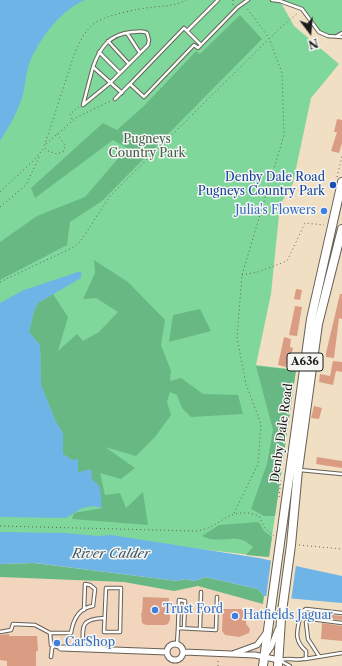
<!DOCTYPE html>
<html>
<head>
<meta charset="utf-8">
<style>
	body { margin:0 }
	#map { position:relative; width:342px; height:666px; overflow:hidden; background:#f0dfc2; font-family:"Libre Caslon Text",serif }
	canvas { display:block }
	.north { position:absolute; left:290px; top:12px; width:40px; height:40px; -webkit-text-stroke:3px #f6f6f2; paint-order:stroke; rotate:164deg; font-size:11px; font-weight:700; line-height:16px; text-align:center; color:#1c1c1c }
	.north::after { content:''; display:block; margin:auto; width:14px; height:18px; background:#1c1c1c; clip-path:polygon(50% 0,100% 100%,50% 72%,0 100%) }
</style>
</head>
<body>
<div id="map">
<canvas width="342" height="666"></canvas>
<div class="north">N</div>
</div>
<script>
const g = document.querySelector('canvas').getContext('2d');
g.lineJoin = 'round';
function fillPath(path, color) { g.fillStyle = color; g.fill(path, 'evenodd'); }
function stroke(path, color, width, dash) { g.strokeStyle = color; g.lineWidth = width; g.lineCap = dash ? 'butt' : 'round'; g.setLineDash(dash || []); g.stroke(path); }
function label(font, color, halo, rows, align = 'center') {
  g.font = font + ' "Libre Caslon Text",serif'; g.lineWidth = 3; g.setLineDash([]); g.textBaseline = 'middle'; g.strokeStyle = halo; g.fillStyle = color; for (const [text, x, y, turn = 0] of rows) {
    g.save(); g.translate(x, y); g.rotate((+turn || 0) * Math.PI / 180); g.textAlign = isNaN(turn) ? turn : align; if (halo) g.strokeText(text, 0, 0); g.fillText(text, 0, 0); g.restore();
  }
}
const built = new Path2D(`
	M0,577L124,582L174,591L198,586L263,604L262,666H0Z`);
const green = new Path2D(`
	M0,0H342V34C321,42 315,23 303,11C298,6 287,4 280,1L294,26L339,64L311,98L293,183L280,205L271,294L256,365L296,370L269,557L69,534L0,540Z`);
const forest = new Path2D(`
	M240,15L262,39L102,201L70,222L67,245L0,280V242L37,216L85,197L127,148L113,140L35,198L31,188L103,123L117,130L145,105L196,51L200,54Z
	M94,260L128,282L165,320L161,345L171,371L170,381L181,378L203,394L238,395L243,414L191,417L182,408L177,395L170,392L167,402L171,415L155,437L136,456L105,447L135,468L121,479L100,473L105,495L120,493L126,508L143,492L148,525L72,519L74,513L102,508L78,472L72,460L63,454V433L56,422L41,385L40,345L29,332L34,311L38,303L53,294L68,317L58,351L77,334L83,341L99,332L118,312L96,298L83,299L95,273Z
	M200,309L211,331L169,342L173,315Z
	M256,366L296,370L275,516H264L251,509L267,464L273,430Z
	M259,522L264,531L272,537L269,557L246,555L253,547C236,530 220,546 202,536L219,525Z
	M34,563L177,581L185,579L195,581L205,577L258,589L264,596L263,604L198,586L174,591L124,582L0,577V564Z`);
const water = new Path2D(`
	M0,0H85C61,10 41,37 30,61C26,71 26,83 23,94C18,111 10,126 0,141Z
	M81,271V278L38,303L34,311L29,332L40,345L41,385L56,422L63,433V454L72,460L78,459V472L91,469L92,479L100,487L102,508L93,506L82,508L66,518L0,517V303L24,290Z
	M0,532L65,533L98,536L111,535L259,558L342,576V603L264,596L258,589L205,577L195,581L185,579L177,581L35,563L0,564Z`);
const pier = new Path2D(`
	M271,560L296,565L291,601L266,598Z`);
const building = new Path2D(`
	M337,119L342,120V143L339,153L331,151L337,132H334Z
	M296,289L302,290L300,300L294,299Z
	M340,294H342V319L339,318L334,358L326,357V353Z
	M295,306L302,307L297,336L289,335Z
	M284,337L291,339L290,347L293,348L292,352H289L286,367L278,365Z
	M333,361L342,362V372L336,371L333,385L319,382L320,374L330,376Z
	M314,406L322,408L319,419L311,418Z
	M317,457L342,461V468L316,464Z
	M143,597L169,598L168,614H170V620L168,624L165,625H146L142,623L141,613H142Z
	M223,609H247L246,624L250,629L249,633L239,637L225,635L222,631Z
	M323,614L342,616V620L323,618Z
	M322,623L342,626V641L321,639Z
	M9,634V636H37L38,651H36V666H7V661L0,660V635Z`);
const path = new Path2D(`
	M233,0V5
	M72,119L70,114L79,107
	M57,134L65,145L64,151L57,154L48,151L44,147L73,58C77,47 83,34 91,26C102,15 138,9 153,7C165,6 175,6 186,0
	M46,144L77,117L111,101
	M337,177L342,156
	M0,192L34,160L45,147
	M0,207L26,185L40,155
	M242,275L258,272L287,261L305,223L324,225
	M0,282L74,247L80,242L110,196L280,28L298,13
	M279,497L281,478
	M234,513L258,464L261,424L246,384L237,338L242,275L284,135L282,73L269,38L246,7
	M0,526L194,531C221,530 227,504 259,516L265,528L274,536
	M299,545L342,549
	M218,666V660`);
const lane = new Path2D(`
	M218,0L187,31L184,28L130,84L144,97L194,45L198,48L238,7L248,0
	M272,0L280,1L302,9L319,32L328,36L342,37
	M187,31L201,45
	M127,33L140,53
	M337,36L342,33
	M108,41L129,64
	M99,52L120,73
	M93,67L83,105L110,83L148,45L149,40L147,33C143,30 137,32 132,32C110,34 100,47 93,67L122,93
	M115,99L130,84
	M300,470L342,474
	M106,588H121L120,632H104Z
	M178,628L179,600L185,601L184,628
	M200,629L201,592
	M0,632L11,630L13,624L35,625L50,633H71C73,620 79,608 93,606L95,589L90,585L85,584L84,610
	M50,633L51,645L61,648
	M177,644L178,628L216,630L217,597
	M83,648C83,627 79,619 104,618
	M319,656L308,639L306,622L311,619L342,623
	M51,657L52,648L54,646
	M305,659L342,653
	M279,660L290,666
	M281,660C289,657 299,662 306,658V651C292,639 298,629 301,612L306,609L342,613`);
const street = new Path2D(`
	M167 652a8 8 0 1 1 16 0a8 8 0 1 1-16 0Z
	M61,648L167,652
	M184,652L255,655L279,660
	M235,653L257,645L266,633
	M266,654L271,647L278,629`);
const primary = new Path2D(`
	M263,666L311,319L342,182
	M278,666L281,619L291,545L298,470L318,324L342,229`);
const markers = [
	[333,185,4,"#1a4fb4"],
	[324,211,4,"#3f7fe0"],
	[155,610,4,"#3f7fe0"],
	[235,616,4,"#3f7fe0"],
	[57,643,4,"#3f7fe0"]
];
const shields = [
	[305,362,36]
];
const shieldNames = [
	["A636",305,362]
];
const parkNames = [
	["Pugneys",147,140],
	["Country Park",147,154]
];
const transitNames = [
	["Denby Dale Road",325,178],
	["Pugneys Country Park",325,192]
];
const shopNames = [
	["Julia's Flowers",316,211,"right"],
	["Trust Ford",163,610],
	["Hatfields Jaguar",243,616],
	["CarShop",65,643]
];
const streetNames = [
	["Denby Dale Road",282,433,-82]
];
const waterNames = [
	["River Calder",111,554]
];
fillPath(built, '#f1d5bd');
fillPath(green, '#80d79b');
fillPath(forest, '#68b883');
fillPath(water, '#6fb4e6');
fillPath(pier, '#f0dfc2');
fillPath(building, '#db9c84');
stroke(lane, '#666056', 4.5);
stroke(street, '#666056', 7);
stroke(primary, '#666056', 10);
stroke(path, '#666056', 1, [1, 3]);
stroke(lane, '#fff', 2.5);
stroke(street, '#fff', 5);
stroke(primary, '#fff', 8);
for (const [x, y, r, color] of markers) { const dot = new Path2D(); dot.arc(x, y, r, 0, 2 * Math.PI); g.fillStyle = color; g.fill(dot); stroke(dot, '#f6f6f2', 1.5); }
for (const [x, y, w] of shields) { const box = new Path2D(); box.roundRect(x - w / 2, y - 9, w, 18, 3); g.fillStyle = '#f6f6f2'; g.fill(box); stroke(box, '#1c1c1c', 1); }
label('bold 11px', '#1c1c1c', null, shieldNames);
label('12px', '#3f5d48', '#f6f6f2', parkNames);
label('12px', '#164399', '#f6f6f2', transitNames, 'right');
label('12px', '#366cbe', '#f6f6f2', shopNames, 'left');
label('12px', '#1c1c1c', '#f6f6f2', streetNames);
label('italic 13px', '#3d596d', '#f6f6f2', waterNames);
</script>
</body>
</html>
